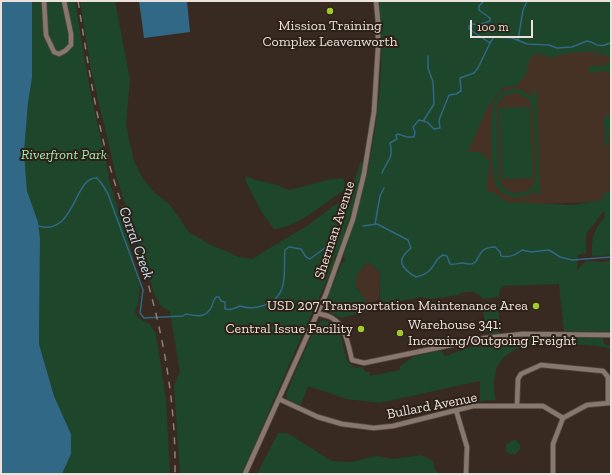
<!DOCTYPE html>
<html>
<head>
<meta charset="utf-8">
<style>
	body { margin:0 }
	#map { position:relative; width:612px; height:475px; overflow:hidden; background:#382a21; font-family:"Zilla Slab",serif }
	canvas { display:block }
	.frame { position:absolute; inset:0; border:2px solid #ebe2dc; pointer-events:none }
	.scale { position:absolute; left:470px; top:20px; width:63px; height:18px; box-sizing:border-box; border:2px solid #ebe2dc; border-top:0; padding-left:5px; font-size:12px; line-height:14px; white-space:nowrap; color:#ebe2dc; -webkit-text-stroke:3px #2d2118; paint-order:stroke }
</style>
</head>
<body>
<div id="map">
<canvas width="612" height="475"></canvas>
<div class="frame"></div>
<div class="scale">100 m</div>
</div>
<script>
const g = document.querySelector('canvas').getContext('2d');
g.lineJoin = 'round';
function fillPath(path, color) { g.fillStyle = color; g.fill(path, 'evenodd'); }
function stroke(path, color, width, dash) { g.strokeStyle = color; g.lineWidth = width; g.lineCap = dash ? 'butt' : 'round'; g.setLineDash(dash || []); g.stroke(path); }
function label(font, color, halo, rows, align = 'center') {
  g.font = font + ' "Zilla Slab",serif'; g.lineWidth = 4; g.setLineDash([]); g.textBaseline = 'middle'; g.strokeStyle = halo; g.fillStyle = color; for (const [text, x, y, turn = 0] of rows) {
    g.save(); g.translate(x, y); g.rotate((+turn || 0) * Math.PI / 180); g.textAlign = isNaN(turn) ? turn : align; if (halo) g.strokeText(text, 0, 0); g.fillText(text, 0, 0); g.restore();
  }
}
const built = new Path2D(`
	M611,41V201L500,206L479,197L460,148L516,53Z
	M368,262L380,272L379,301L366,303L355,284L357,274Z`);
const green = new Path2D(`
	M32,1H75L90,90L109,176L108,177L128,238L140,287L138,304L135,311C137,319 142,321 149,323L156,334L166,400L170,474H62L71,454V434L54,396L39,344L40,238L38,222L27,191L24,151L28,103L32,78Z
	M80,1H115L130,79L126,126L134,161L142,177L152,190L170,205L189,232L209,244L239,257L253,259C270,247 289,237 307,226C318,218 328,209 340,202L344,203L356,176L361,161L364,164L354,205L338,255H336L334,259L336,260L296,349L242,474H180L174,386L180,372L170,312L160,305L155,296L117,179L91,70Z
	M379,1H611V57H608L605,54L588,56L605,50C587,53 568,51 550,58L539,54L531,56L525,77L514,87L505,86L488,106L468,152H480L490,161L486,190L495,193L506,202L573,205L603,200V193L609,192L611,184V255L592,256C591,240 593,229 605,217L604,211L586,234V253L578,255L577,270L586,261L603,262L611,260V332L564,331L559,284L504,286L500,289L499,297L483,299C474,290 474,291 460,293L459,295L431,299L421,297L380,305V272L368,262C338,292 373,291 366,312L341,318L327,311L328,297L342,262L344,263L346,259L343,257C371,180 388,84 379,1Z
	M608,62H611V75L607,71L589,73V66H605Z
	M519,89L533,97V91H537L540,194H535V189C525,202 504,200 496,185C491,176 489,109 495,100C500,91 509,89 519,89ZM514,93C521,94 528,97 531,104C534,111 537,173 535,181C528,199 504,196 499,179L497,105L504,96Z
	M530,107L533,178L502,179L499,108Z
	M604,116H611L608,145H605Z
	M246,176C259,183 274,181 287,190C306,188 324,178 343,178L345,184L344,190C325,203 296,228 274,229L261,211L245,180Z
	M499,304V334H489L486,330L483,309L488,305Z
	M325,320L339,328L346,357L348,362L356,368L362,367L366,372H370L369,376L400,370V366L415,356L441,350L445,356L476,345V343L517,337L603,338L604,344L611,346V349C599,345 585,345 572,344C531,341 484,346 496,400L480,401V381L379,403L347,399L308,386L301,405L287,399L286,395L297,368L316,326L320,322Z
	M278,433H287L332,461L351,462L376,456L393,459L422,455L433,461L435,470L440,474H257Z
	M513,440H516L520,445V449L516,454H510L505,450L506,445Z`);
const water = new Path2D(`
	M1,1H32V78L28,103L24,152L27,191L38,222L40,238L39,344L54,396L71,434V454L62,474H1Z
	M139,1H187L190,32L144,38Z`);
const stream = new Path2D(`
	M518,40L523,10L527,1
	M490,43L494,37L512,38L527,44L549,45L557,48L572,47L587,41C598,43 596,49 610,43
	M424,120L434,104L433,82L428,68V56
	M382,173C387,160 394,159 390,143L397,139L396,135L398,134L407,137H414L415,132L413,127L419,120L427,122L434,129L440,128L439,120L449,95L456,94L461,91L460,78L474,73L478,68L490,43L469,29V26L473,24L478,25L490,21V18L479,10V6L484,1
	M375,224L380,196L384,188
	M38,226C75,237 74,176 97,178L102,184L108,194L143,290L140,313L144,318L183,316L186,314C196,316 206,319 212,306C213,303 213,300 216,297H219L221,301L225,302V309C231,311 235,308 240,306C250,309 256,308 265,305C290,296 283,271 285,250L289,247L301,249L306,257L310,259L333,242
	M363,226L377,224L408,240L411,248C408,251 403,255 402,259C400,267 410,274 416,277C437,272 431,261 443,255L447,256L450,264C455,265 458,263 462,263C465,263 467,264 469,264C482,265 474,247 495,247L500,252L501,256C510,258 515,255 522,250L531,252L549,250L560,257L572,260L611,257`);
const minor = new Path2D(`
	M44,1L46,35L54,52L59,54L65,51L71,45V34L64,1
	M317,313C322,315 328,315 332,318C346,326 348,345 352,360L364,363L485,338L522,334L611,335
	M279,399L318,417L342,424L374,428L393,426L473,406H543L563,418
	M517,406L518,379L521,374L541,365L603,371L608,377V403
	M456,410L467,447L466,474
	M245,474L326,294L353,219L364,174L374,112L378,48V22L376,1
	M553,474V444L563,418L587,405L609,403`);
const rail = new Path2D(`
	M78,1C87,57 95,113 110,167C121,205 135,242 147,280C165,342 176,409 175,474`);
const markers = [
	[330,11,4,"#a1c92a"],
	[536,306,4,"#a1c92a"],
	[361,329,4,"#a1c92a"],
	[400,333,4,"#a1c92a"]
];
const poiNames = [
	["Mission Training",330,26,"center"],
	["Complex Leavenworth",330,42,"center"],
	["USD 207 Transportation Maintenance Area",528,306],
	["Warehouse 341:",408,325,"left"],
	["Incoming/Outgoing Freight",408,341,"left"],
	["Central Issue Facility",353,329]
];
const parkNames = [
	["Riverfront Park",64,155]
];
const streetNames = [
	["Sherman Avenue",335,230,-72],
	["Bullard Avenue",432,406,-11]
];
const waterNames = [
	["Corral Creek",136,243,70]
];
fillPath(built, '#453225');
fillPath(green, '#1d462a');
fillPath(water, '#306886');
stroke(stream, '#306886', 1.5);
stroke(minor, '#544941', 6);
stroke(minor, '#87776c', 4.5);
stroke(rail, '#8b8078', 1.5, [7, 7]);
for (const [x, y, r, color] of markers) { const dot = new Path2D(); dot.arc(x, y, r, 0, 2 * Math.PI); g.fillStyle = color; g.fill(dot); stroke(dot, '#2d2118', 1.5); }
label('14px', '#ebe2dc', '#2d2118', poiNames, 'right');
label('italic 14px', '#a1ecb4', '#2d2118', parkNames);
label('14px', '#ebe2dc', '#2d2118', streetNames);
label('italic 15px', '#c2e1f4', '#2d2118', waterNames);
</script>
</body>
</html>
